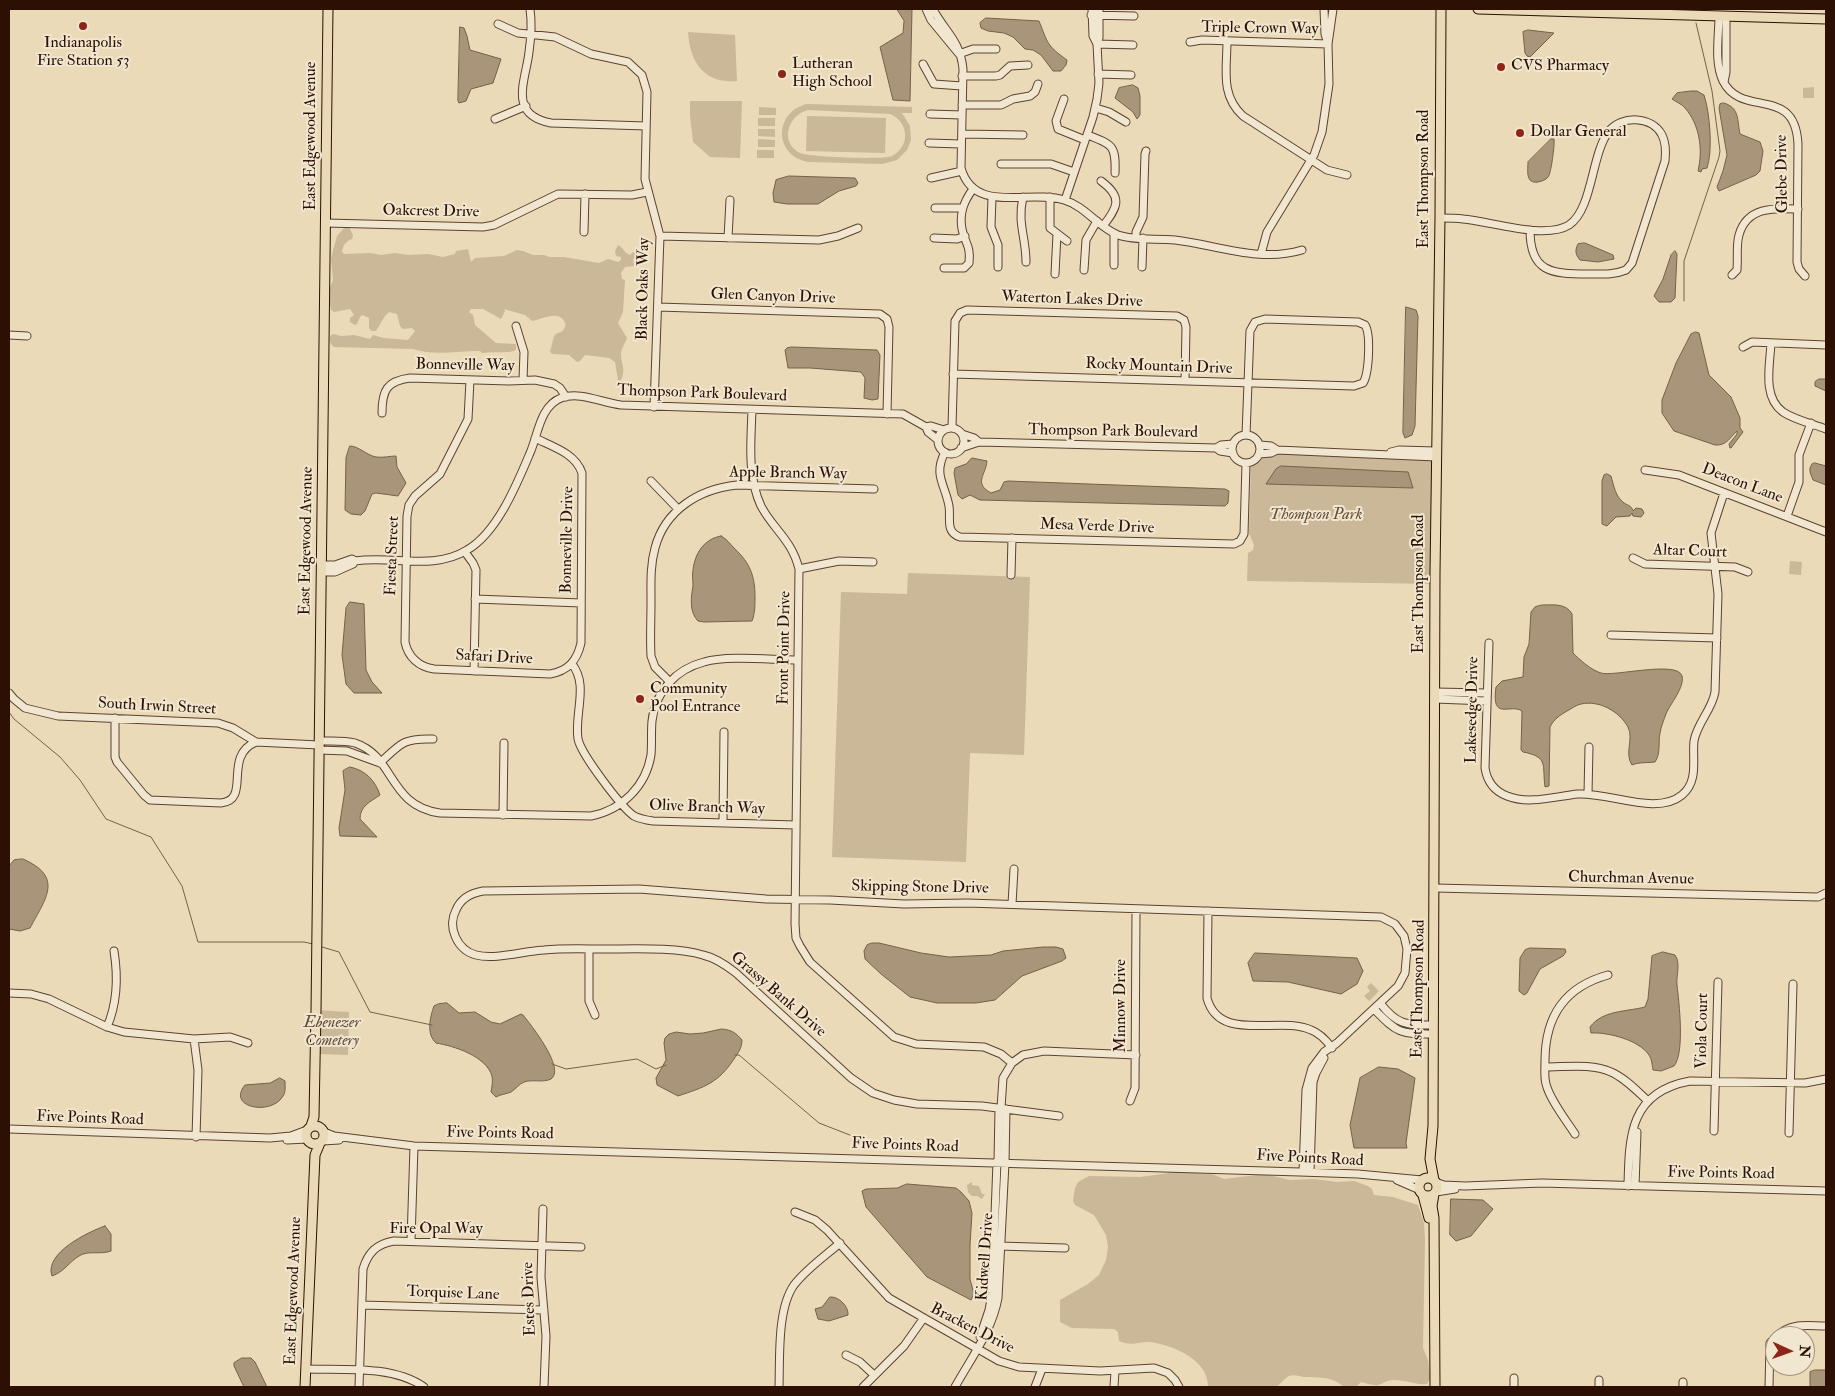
<!DOCTYPE html>
<html>
<head>
<meta charset="utf-8">
<style>
	body { margin:0 }
	#map { position:relative; width:1835px; height:1396px; overflow:hidden; background:#eadab7; font-family:"IM FELL Double Pica",serif }
	canvas { display:block }
	.frame { position:absolute; inset:0; border:10px solid #2c1003; pointer-events:none }
	.north { position:absolute; left:1765px; top:1326px; width:50px; height:50px; box-sizing:border-box; background:#f1e7d0; border:1px solid #a2917e; border-radius:50%; rotate:92deg; font-size:14px; font-weight:700; line-height:20px; text-align:center; color:#2c1003 }
	.north::after { content:''; display:block; margin:auto; width:18px; height:22px; background:#8f2418; clip-path:polygon(50% 0,100% 100%,50% 72%,0 100%) }
</style>
</head>
<body>
<div id="map">
<canvas width="1835" height="1396"></canvas>
<div class="frame"></div>
<div class="north">N</div>
</div>
<script>
const g = document.querySelector('canvas').getContext('2d');
g.lineJoin = 'round';
function fillPath(path, color) { g.fillStyle = color; g.fill(path, 'evenodd'); }
function stroke(path, color, width, dash) { g.strokeStyle = color; g.lineWidth = width; g.lineCap = dash ? 'butt' : 'round'; g.setLineDash(dash || []); g.stroke(path); }
function label(font, color, halo, rows, align = 'center') {
  g.font = font + ' "IM FELL Double Pica",serif'; g.lineWidth = 4; g.setLineDash([]); g.textBaseline = 'middle'; g.strokeStyle = halo; g.fillStyle = color; for (const [text, x, y, turn = 0] of rows) {
    g.save(); g.translate(x, y); g.rotate((+turn || 0) * Math.PI / 180); g.textAlign = isNaN(turn) ? turn : align; if (halo) g.strokeText(text, 0, 0); g.fillText(text, 0, 0); g.restore();
  }
}
const green = new Path2D(`
	M688,32L735,35L737,81C704,84 690,62 688,32Z
	M1814,87V98H1803V88Z
	M690,101H742L740,158L710,157L693,142L690,116Z
	M807,104L912,107V113H902L910,126L911,140L907,150L897,160L882,164L809,162C774,157 773,112 807,104ZM808,110L890,114C900,118 906,127 905,138C904,146 899,152 892,156C883,160 809,157 800,153C779,142 788,115 808,110Z
	M759,107L776,108V115H759Z
	M807,116L886,118L885,153L806,151Z
	M758,118H775V126H758Z
	M758,129H775V137L758,136Z
	M758,139L775,140V147H758Z
	M757,150H774V158H757Z
	M345,227H349L353,235L352,239C346,241 343,245 342,252L344,254L370,253L381,255L395,253L409,255L428,254L443,257L455,254L456,251L468,249L471,262L475,258L504,256L517,250L523,251L533,255H544L550,257H564L599,263L608,259L618,262L621,260V257L616,256L615,251L618,245C623,247 624,253 630,255L633,252L637,253L638,255L633,259L634,266L625,267L621,273L622,279L625,280L623,312L618,323L627,338C626,342 623,345 622,349C618,360 628,370 620,381L618,380L615,362L609,358L585,355L580,361L577,362L569,355L552,354L550,352L554,336C557,332 562,333 564,329C566,327 566,324 564,321C558,310 542,319 532,321L525,315L504,309L505,311L501,319L483,309H471L469,312L473,315L475,325L496,343L516,344V350C509,354 492,351 482,353L480,351C458,351 434,356 413,349L334,347C330,344 329,341 330,336L333,334L341,336L354,335L370,339L373,335L384,338L408,340L415,331L412,328L403,329L400,326L397,314L389,312L385,316L376,331H371L369,328V318L362,315L360,317L357,324L355,325L350,322V318L354,315L350,309L334,312L331,310L328,293L333,280L331,258L337,236Z
	M1263,453L1436,457L1435,584L1247,581L1248,553L1253,550L1254,545L1249,533L1251,462Z
	M1790,561L1802,562L1801,575L1789,574Z
	M908,573L1030,577L1024,755L970,753L966,862L832,857L841,592L907,594Z
	M1371,983L1379,991L1369,1001L1364,996L1370,991L1367,987Z
	M316,1010L349,1012L348,1055L320,1054Z
	M1177,1172L1212,1174L1224,1179L1265,1174L1290,1180L1314,1179L1337,1182L1354,1181L1368,1186L1372,1189L1374,1195L1393,1197L1418,1205L1424,1223L1425,1239L1423,1348L1428,1360L1430,1379L1427,1384C1415,1385 1406,1380 1394,1380C1387,1380 1384,1383 1378,1385C1373,1386 1366,1383 1361,1382L1356,1387H1344C1332,1376 1320,1378 1305,1377C1300,1377 1295,1374 1289,1376C1285,1378 1280,1384 1277,1387H1208C1209,1360 1173,1345 1150,1342C1139,1341 1132,1347 1119,1341L1118,1332L1114,1329L1072,1328L1060,1322V1300L1088,1284L1099,1275L1106,1260L1108,1247L1106,1235L1094,1215L1075,1205L1073,1201L1075,1188L1078,1182L1089,1176L1140,1177Z
	M972,1182V1185L979,1186L982,1194H985L982,1199L977,1196H972L968,1192L967,1185Z`);
const water = new Path2D(`
	M897,9H912L910,101L893,100L880,47L903,33L904,21Z
	M986,18L1039,21C1048,43 1046,45 1067,60L1066,65L1061,71H1053L1041,55L1033,50L1025,49L1013,37L1004,33L988,31L981,28L980,23Z
	M460,27L464,28L467,36L470,50L501,59L493,83L471,89L466,101L459,103L458,101Z
	M1528,30L1554,33L1530,57L1527,56L1525,53L1523,32Z
	M1133,85L1138,88L1140,96V115L1137,119L1133,112L1115,98L1119,88Z
	M1691,91H1697L1704,95C1710,113 1713,151 1707,168L1702,169L1701,172L1698,171C1703,150 1700,125 1685,108C1682,104 1676,102 1672,99L1677,93Z
	M1724,103C1740,108 1737,120 1740,134L1760,142L1763,151L1760,171L1756,175L1719,191L1717,187L1723,171L1727,155L1719,108L1720,104Z
	M1551,139H1554C1555,143 1551,175 1548,177C1546,180 1542,181 1538,182C1525,184 1528,170 1528,162Z
	M789,176L855,178L858,183L856,186L839,191L818,204H787L774,202L773,193L776,180Z
	M1585,243L1613,255L1614,259L1598,262L1580,260C1575,254 1575,250 1578,244Z
	M1675,251L1677,254L1675,298L1671,302H1659L1654,296L1663,279L1671,255Z
	M1406,307L1416,310L1418,316L1415,426L1412,435L1405,438L1403,433Z
	M1696,332L1699,333L1709,375L1731,397L1740,418V428L1743,432L1731,448H1730L1729,444L1737,434V431C1730,437 1727,446 1715,445L1674,431L1662,413V400L1676,363L1691,334Z
	M792,347L877,350L880,355L878,399L872,400L864,398L865,378L861,372L810,368H788L785,350L787,348Z
	M1819,379H1826V391L1815,386V382Z
	M350,446C359,446 366,455 376,457C383,458 390,456 396,456L397,467L406,483L398,496L376,493L372,494L365,511L361,515L351,514L345,510L346,458Z
	M972,458L987,461C986,475 973,483 991,493L1000,490L1004,482L1008,481L1225,489L1229,491L1228,503L1225,506L980,500L970,495L962,499L958,495L954,473L955,468L966,464Z
	M1815,463L1826,466V485L1813,480L1810,472V468L1812,464Z
	M1281,466L1408,472L1413,488L1266,484L1276,469Z
	M1607,474L1611,476C1614,486 1615,496 1624,503C1629,506 1631,505 1633,511L1636,508L1642,509L1644,513L1641,517L1633,516L1632,513L1630,516L1616,517L1607,526L1602,524V481L1604,475Z
	M721,536C727,539 730,544 735,549C750,563 755,576 755,597C755,606 755,613 752,621L704,622L698,621C689,612 691,597 693,586C693,581 692,575 693,570C695,553 704,539 721,536Z
	M350,602L364,604L366,670L372,682L382,693H354L346,684L342,655L346,608Z
	M1542,605C1553,605 1566,603 1572,614L1573,653C1580,660 1591,670 1601,673C1613,677 1678,660 1682,676C1685,687 1670,704 1666,714C1664,720 1661,726 1660,733C1658,742 1661,754 1655,762C1647,763 1639,762 1632,765C1624,753 1634,739 1628,727C1619,711 1599,700 1581,704C1576,705 1571,709 1567,711C1559,716 1554,719 1550,727L1549,786L1545,787C1542,765 1549,757 1523,752L1521,750L1522,711C1510,703 1491,722 1496,687L1502,681L1523,677L1524,657L1529,644L1531,612L1535,607Z
	M350,767C365,770 375,780 380,795C370,802 360,806 360,819L377,837L340,836L339,828L345,790L343,771Z
	M23,859C64,877 46,898 30,928L20,931L9,929V866L14,860Z
	M872,943H879L921,953L949,957L991,955L1003,951L1043,947H1056L1063,949L1066,958L1062,961L1022,976L995,1000L976,1003H937L910,997L881,974L865,959L864,951L867,945Z
	M1530,948L1565,949L1566,952L1563,956L1540,969L1527,993L1524,995L1519,991L1520,958L1525,950Z
	M1663,952L1675,955C1681,963 1676,976 1677,985C1679,1002 1685,1053 1674,1066L1661,1071L1653,1070C1652,1065 1652,1059 1649,1055C1639,1040 1608,1032 1591,1033L1590,1027C1603,1010 1625,1012 1645,1007L1648,999L1652,956Z
	M1255,953L1357,958L1363,971L1357,984L1341,994L1288,982L1253,981L1248,963Z
	M447,1003L459,1013L475,1012L491,1022L500,1024L521,1014L523,1015C531,1025 566,1069 551,1079C543,1083 532,1079 524,1082C519,1084 516,1089 511,1092C507,1094 501,1094 496,1097L491,1092C492,1087 493,1081 492,1076C486,1056 454,1046 436,1043C426,1034 430,1017 434,1006L438,1004Z
	M722,1029C732,1030 736,1033 742,1040C742,1048 738,1053 734,1059C718,1083 705,1087 678,1096L657,1085L656,1078L666,1060L664,1043L665,1038L669,1034L676,1032L690,1034L703,1033Z
	M1379,1067L1398,1069L1415,1078L1406,1143L1407,1148H1354L1350,1125L1360,1078Z
	M280,1078L285,1081C285,1086 286,1092 283,1096C272,1116 226,1108 245,1085L270,1083Z
	M907,1184L956,1188L961,1192L969,1201L972,1213L970,1245V1279L974,1294L971,1300L927,1277L866,1207L862,1191L866,1189L897,1188Z
	M1451,1199L1483,1200L1493,1209L1471,1236L1456,1241L1450,1235Z
	M105,1226L111,1234V1251C100,1255 88,1250 79,1256C69,1262 64,1272 52,1276C44,1253 88,1232 105,1226Z
	M830,1297C839,1296 849,1307 848,1315L829,1321L818,1319L815,1309L822,1307Z
	M242,1358H251L255,1362L267,1387H244L234,1366V1363Z
	M1815,1370H1826V1387H1810V1372Z`);
const stream = new Path2D(`
	M1684,301V261L1719,157L1720,151L1712,91L1696,23
	M9,712L14,719L60,757L80,780L106,819L151,837L182,886L198,942H304L313,944
	M322,947L339,952L370,1012L432,1025
	M735,1055H739L819,1123L878,1146
	M552,1064L566,1069L637,1059L656,1069L666,1065`);
const minor = new Path2D(`
	M530,9C532,23 531,38 529,52C526,80 507,115 551,123L646,126
	M926,9L931,20L959,54L973,49H996
	M933,9C945,32 960,40 963,69L961,168C974,215 1029,189 1064,200C1085,206 1098,227 1118,235C1135,241 1156,238 1175,240C1217,245 1259,263 1302,250
	M1324,9L1325,34L1328,44L1333,9
	M1091,15L1134,16
	M1719,16C1719,36 1714,62 1723,81C1742,119 1795,84 1798,144L1797,262L1799,269L1805,276
	M498,24L518,33L555,37L591,54L628,62L642,75L647,92L645,179L660,236L654,407
	M1227,41C1227,69 1220,95 1243,116L1327,170L1347,175
	M1190,42L1202,40L1328,44L1329,84L1322,132L1314,155L1267,232L1261,254
	M1097,44L1133,45
	M1097,44L1099,38V9
	M923,64L934,84L962,86
	M1098,74L1131,75
	M962,76H996L1000,75L1010,66L1028,65
	M1724,82L1726,72V16
	M1064,99L1056,121L1058,129L1085,140
	M962,105H1001L1013,99L1030,96L1035,92L1038,84
	M1096,108L1109,112L1126,122
	M930,114L962,115
	M495,119L526,106
	M962,134L1023,135
	M1087,135C1113,144 1116,146 1115,173
	M929,143L961,144
	M1001,164H1051L1074,172
	M931,178L962,171
	M1101,181C1123,197 1118,207 1103,226
	M992,197L991,227L998,245V267
	M1023,197C1017,223 1026,237 1026,262
	M1050,197V228L1067,241
	M1065,200L1093,117L1097,99L1099,83L1097,44L1093,36L1092,9
	M935,208H962
	M1440,218C1448,218 1456,218 1463,219C1490,221 1545,240 1569,225C1593,209 1591,154 1609,131C1622,115 1652,116 1662,135C1666,143 1666,152 1665,161L1632,263L1626,270C1614,275 1601,274 1588,274C1551,274 1530,272 1530,230
	M326,223L483,227L494,225L558,194L632,195L647,192
	M584,232L585,194
	M660,236L819,240L838,236L858,228
	M1136,237V232L1143,217L1145,154L1146,151
	M728,238L730,200
	M934,238L957,239L965,236
	M1114,265V233
	M1142,267L1143,238
	M944,268H964L969,263C971,245 965,244 962,229C959,213 964,201 973,189
	M1084,270L1086,240L1097,221
	M1055,274L1057,234
	M1732,275L1737,270C1738,259 1736,245 1739,235C1747,206 1775,208 1798,209
	M658,307L880,314L887,319L889,327L887,414
	M516,326L524,352L523,380
	M9,335L27,336
	M1771,343C1770,365 1762,397 1783,412C1795,420 1813,424 1826,429
	M1743,347L1752,342L1826,345
	M953,374C1087,378 1221,382 1354,386L1363,383C1369,374 1371,334 1365,325L1358,322L1265,319L1255,322L1250,331L1246,435
	M470,380L468,419L440,474L415,496L409,505L407,516L405,642C408,657 419,667 434,669L550,674C568,671 577,661 581,643L582,473C575,453 553,447 535,438
	M752,410C751,441 747,476 761,506C773,529 792,540 799,569L795,924L796,938L800,946L810,962L894,1037L916,1044L984,1047L1001,1054L1012,1063
	M382,413C382,390 387,381 410,378L509,381L535,380L554,384L560,388L566,397
	M926,427L931,426L944,430
	M952,428L955,321L960,313L967,310L1177,316L1184,320L1186,327L1185,381
	M938 441a13 13 0 1 1 26 0a13 13 0 1 1-26 0Z
	M962,434L974,438L979,442
	M1232 449a14 14 0 1 1 28 0a14 14 0 1 1-28 0Z
	M961,448L979,442L1216,448
	M1277,450L1436,457
	M945,452C933,475 945,484 949,506C951,519 945,532 960,537L1234,544L1240,541L1244,534L1246,463
	M1391,452L1399,450L1436,451
	M1233,453L1220,451L1216,448L1221,445L1233,444
	M1259,454L1271,453L1277,450L1271,446L1260,445
	M1645,470L1679,475L1826,532
	M651,481L678,509
	M1787,516L1799,482V455L1811,423
	M465,552L473,563L476,570L474,671
	M1633,558L1645,564L1735,567L1748,572
	M322,565H335L352,559L355,561C392,555 433,571 467,550C497,533 517,484 530,453C538,435 540,406 561,398C580,391 602,403 621,405L903,414L926,427L928,432L938,440
	M799,569L839,561L873,562
	M322,572H335L353,564L355,561
	M1011,575L1012,538
	M475,599L581,603
	M1611,635L1717,638
	M1489,643L1485,768C1487,781 1494,791 1507,796C1529,805 1556,796 1578,794C1609,792 1657,816 1682,795C1699,781 1692,759 1694,741C1697,723 1712,710 1715,692L1718,594L1711,533L1724,493
	M572,664C589,685 574,714 578,739C581,754 621,807 634,816C640,819 646,820 653,821L796,825
	M669,681L655,667L651,656C650,638 651,620 651,602C651,584 650,566 655,548C665,510 699,489 737,485L874,489
	M1435,692L1487,693
	M9,693L14,699L25,708L58,716L218,723L233,728L256,742L319,745
	M1435,699L1487,701
	M115,718V757L117,762L144,795L150,800L221,803C252,800 222,756 256,742
	M319,741C331,741 344,740 355,743C395,756 388,806 440,813L591,816C622,810 646,786 651,755C652,744 651,732 652,721C655,692 676,669 704,662C728,655 772,660 798,660
	M319,750L347,751L380,763
	M380,763C401,743 404,738 433,739
	M1588,794L1589,747
	M503,815L504,743
	M723,823L724,732
	M1435,888L1818,897L1826,893
	M1012,904L1014,869
	M1208,911L1207,998C1219,1044 1280,1015 1311,1030C1320,1033 1326,1040 1332,1048
	M589,949V1001L595,1015
	M9,993L31,994L49,999L107,1027L124,1032L194,1039L230,1037L248,1043
	M1380,1003C1397,1025 1406,1025 1433,1025
	M1374,1009C1397,1033 1400,1034 1433,1034
	M107,1027C117,1004 118,976 114,951
	M194,1039L198,1070L196,1137
	M1545,1067C1566,1067 1592,1063 1611,1072C1625,1078 1637,1091 1648,1101
	M1130,1101L1135,1088L1136,910
	M1001,1108L1003,1078L1012,1063L1023,1055L1044,1051L1136,1055
	M1059,1116L982,1106L917,1104L894,1100L873,1093L851,1078L736,973C726,965 716,958 703,955C676,947 634,949 605,949C585,949 564,948 544,950C524,951 495,960 476,955C457,950 447,927 456,910C461,898 471,893 483,891L639,889L766,899L830,900L904,904L968,903L1381,917L1395,924L1404,936L1407,949L1405,973L1398,986L1337,1043L1324,1052L1312,1068L1306,1090L1303,1172
	M9,1129L270,1138L291,1136L307,1130
	M1714,1131L1718,982
	M324,1132L334,1136L414,1146L1300,1172L1358,1174L1422,1180
	M1789,1133L1793,984
	M1575,1134C1566,1120 1550,1100 1546,1084C1544,1077 1545,1068 1545,1061C1545,1017 1564,987 1608,975
	M287,1140L307,1139
	M323,1141L339,1140
	M998,1162L999,1108
	M1310,1172L1313,1082L1316,1073L1324,1058
	M1397,1180L1420,1190
	M1435,1182L1444,1185L1465,1186L1542,1183L1826,1191
	M1628,1186C1629,1135 1630,1092 1690,1081L1805,1083L1826,1079
	M1635,1186L1637,1132
	M1436,1192L1455,1189
	M543,1209L541,1277L546,1336L544,1387
	M795,1212L815,1220L827,1230L889,1298L999,1361L1019,1367L1100,1371L1154,1368L1168,1373L1175,1380L1179,1387
	M411,1241L414,1146
	M999,1246L1065,1248
	M362,1305L544,1310
	M1777,1336C1791,1322 1808,1326 1826,1326
	M980,1337L989,1310L992,1293L997,1162
	M846,1355L860,1362L874,1375
	M306,1369C342,1370 393,1365 424,1387
	M359,1387L363,1269C368,1253 376,1244 394,1241L581,1247
	M779,1387C780,1358 777,1309 794,1285C806,1269 825,1256 840,1243
	M863,1387L904,1346L923,1319
	M955,1387C971,1358 992,1331 998,1298L1005,1163L1006,1109
	M1035,1387L1042,1369
	M1114,1387L1115,1371
	M1514,1387V1378
	M1599,1387V1380
	M1683,1387V1382
	M1769,1387L1770,1343L1775,1338`);
const major = new Path2D(`
	M1478,9L1826,19
	M306 1135a9 9 0 1 1 18 0a9 9 0 1 1-18 0Z
	M311,1126L314,1117L316,1010L328,9
	M1419 1187a9 9 0 1 1 18 0a9 9 0 1 1-18 0Z
	M1434,1180L1430,1159L1433,1126L1435,573L1440,218L1441,9
	M1434,1194L1432,1206L1434,1218L1435,1387
	M1423,1195L1429,1218
	M305,1387L315,1155L320,1143`);
const markers = [
	[83,26,5,"#8f2418"],
	[1501,67,5,"#8f2418"],
	[782,74,5,"#8f2418"],
	[1520,133,5,"#8f2418"],
	[640,699,5,"#8f2418"]
];
const streetNames = [
	["Triple Crown Way",1260,29,1],
	["East Edgewood Avenue",312,136,-90],
	["Glebe Drive",1783,174,-91],
	["East Thompson Road",1425,179,-90],
	["Oakcrest Drive",431,212,1],
	["Black Oaks Way",644,289,-89],
	["Glen Canyon Drive",773,297,2],
	["Waterton Lakes Drive",1072,300,2],
	["Bonneville Way",465,366,1],
	["Rocky Mountain Drive",1159,367,2],
	["Thompson Park Boulevard",702,394,2],
	["Thompson Park Boulevard",1113,432,1],
	["Apple Branch Way",788,474,1],
	["Deacon Lane",1742,484,21],
	["Mesa Verde Drive",1097,527,2],
	["Bonneville Drive",568,540,-89],
	["East Edgewood Avenue",307,541,-89],
	["Altar Court",1690,552,2],
	["Fiesta Street",393,556,-88],
	["East Thompson Road",1420,584,-90],
	["Front Point Drive",785,648,-89],
	["Safari Drive",494,658,3],
	["South Irwin Street",157,707,3],
	["Lakesedge Drive",1473,710,-89],
	["Olive Branch Way",707,808,2],
	["Churchman Avenue",1631,879,1],
	["Skipping Stone Drive",920,888,1],
	["East Thompson Road",1419,989,-89],
	["Grassy Bank Drive",778,995,41],
	["Minnow Drive",1122,1006,-90],
	["Viola Court",1703,1031,-89],
	["Five Points Road",90,1119,2],
	["Five Points Road",500,1134,1],
	["Five Points Road",905,1146,2],
	["Five Points Road",1310,1159,3],
	["Five Points Road",1721,1174,1],
	["Fire Opal Way",436,1230],
	["Kidwell Drive",986,1257,-86],
	["East Edgewood Avenue",294,1291,-88],
	["Torquise Lane",453,1294,2],
	["Estes Drive",530,1299,-92],
	["Bracken Drive",972,1329,27]
];
const poiNames = [
	["Indianapolis",83,44,"center"],
	["Fire Station 53",83,62,"center"],
	["Lutheran",792,65],
	["High School",792,83],
	["CVS Pharmacy",1511,67],
	["Dollar General",1530,133],
	["Community",650,690],
	["Pool Entrance",650,708]
];
const parkNames = [
	["Thompson Park",1316,516],
	["Ebenezer",332,1024],
	["Cometery",332,1042]
];
fillPath(green, '#cab898');
fillPath(water, '#a9957a');
stroke(water, '#77604a', 1);
stroke(stream, '#77604a', 1);
stroke(minor, '#5c4230', 9);
stroke(major, '#2c1003', 11);
stroke(minor, '#f1e7d0', 7);
stroke(major, '#eadab7', 9);
for (const [x, y, r, color] of markers) { const dot = new Path2D(); dot.arc(x, y, r, 0, 2 * Math.PI); g.fillStyle = color; g.fill(dot); stroke(dot, '#f1e7d0', 2); }
label('16px', '#2c1003', '#f1e7d0', streetNames);
label('16px', '#2c1003', '#f1e7d0', poiNames, 'left');
label('italic 16px', '#634b37', '#f1e7d0', parkNames);
</script>
</body>
</html>
